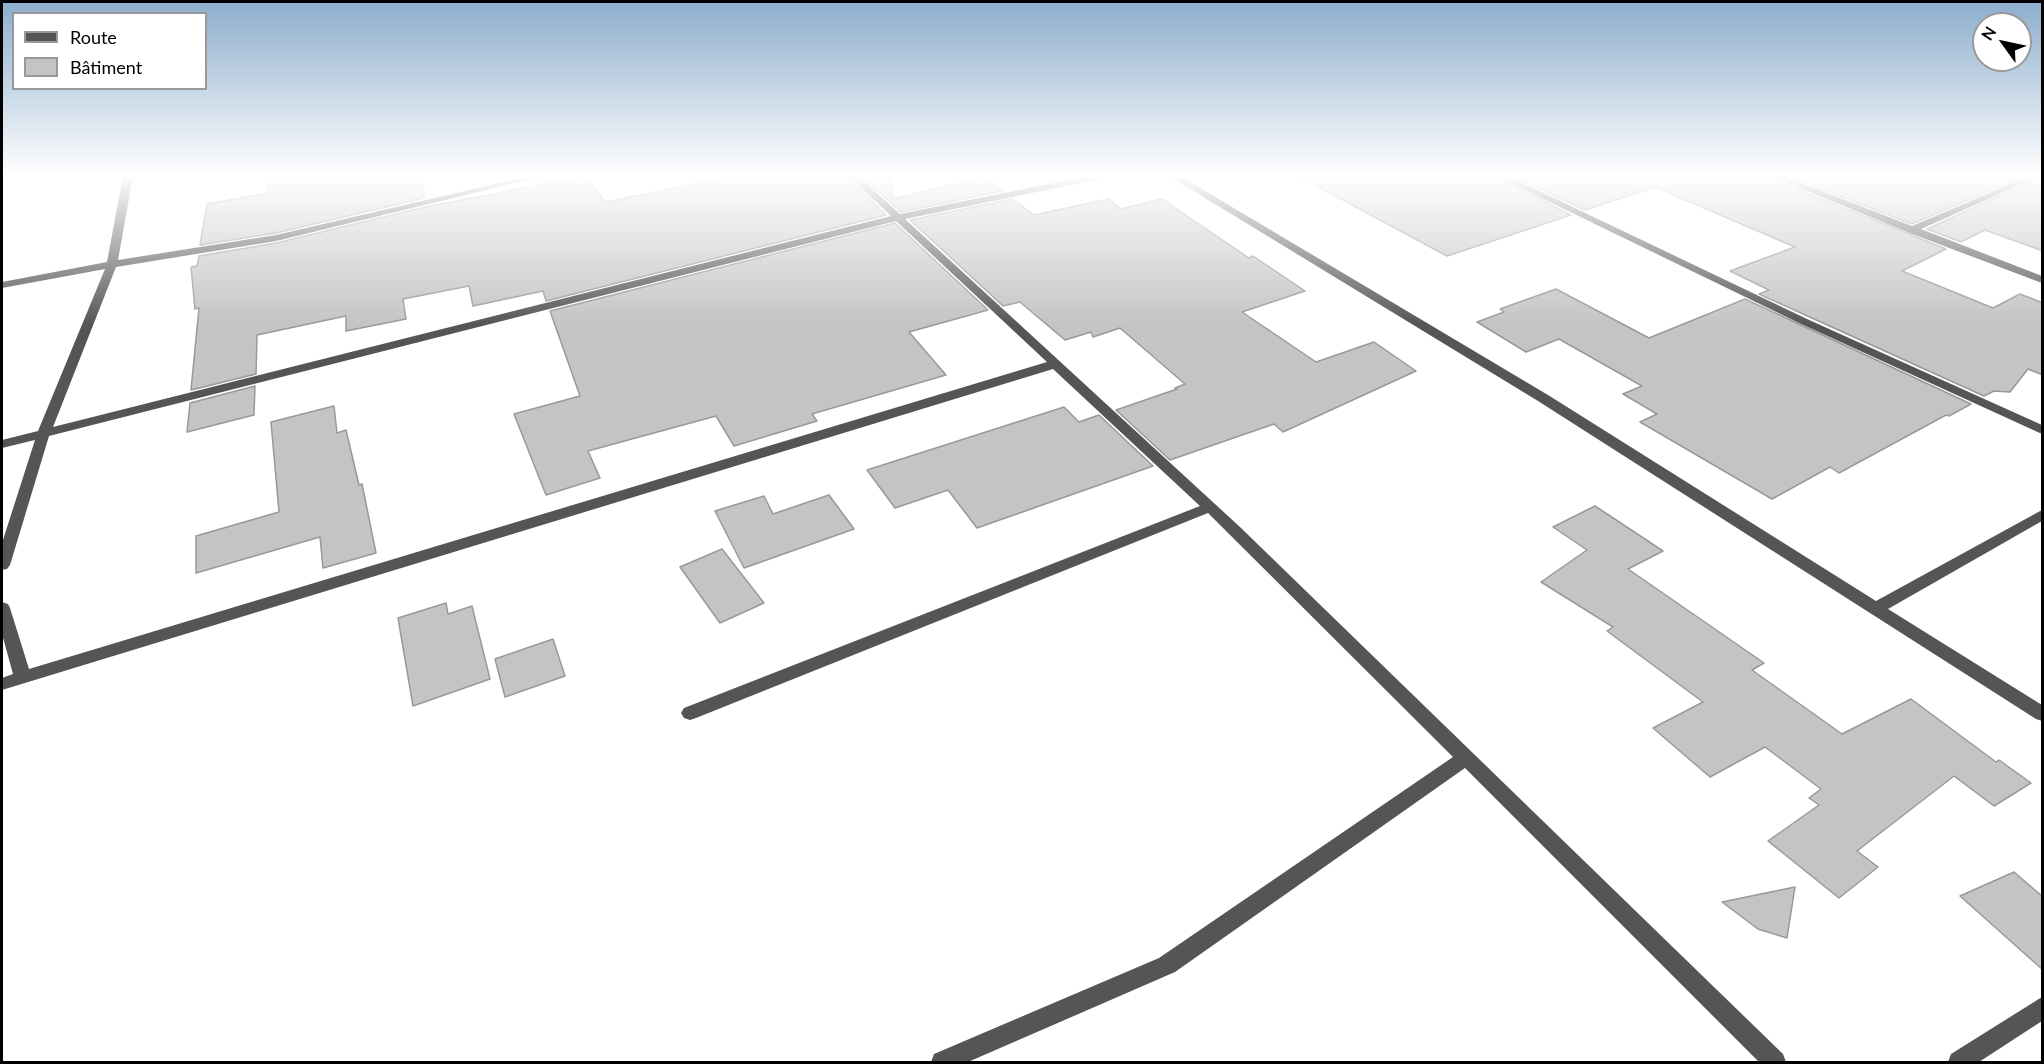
<!DOCTYPE html>
<html>
<head>
<meta charset="utf-8">
<style>
	body { margin:0 }
	#map { position:relative; width:2044px; height:1064px; overflow:hidden; background:#fff; font-family:Lato,sans-serif }
	canvas { display:block }
	.frame { position:absolute; inset:0; border:3px solid #000; pointer-events:none }
	.legend { position:absolute; left:12px; top:12px; width:195px; height:78px; box-sizing:border-box; background:#fff; border:2px solid #999; margin:0; padding:8px 10px; list-style:none; font-size:18px; color:#000 }
	.legend li { display:flex; align-items:center; gap:12px; height:30px }
	.legend b { width:30px; border:2px solid #999 }
	.north { position:absolute; left:1972px; top:12px; width:60px; height:60px; box-sizing:border-box; background:#fff; border:2px solid #999; border-radius:50%; rotate:303deg; font-size:16px; font-weight:700; line-height:24px; text-align:center; color:#000 }
	.north::after { content:''; display:block; margin:auto; width:21px; height:27px; background:#000; clip-path:polygon(50% 0,100% 100%,50% 72%,0 100%) }
</style>
</head>
<body>
<div id="map">
<canvas width="2044" height="1064"></canvas>
<div class="frame"></div>
<ul class="legend">
<li><b style="height:8px;background:#555"></b>Route</li>
<li><b style="height:16px;background:#c4c4c4"></b>Bâtiment</li>
</ul>
<div class="north">N</div>
</div>
<script>
const g = document.querySelector('canvas').getContext('2d');
g.lineJoin = 'round';
function fillPath(path, color) { g.fillStyle = color; g.fill(path, 'evenodd'); }
function stroke(path, color, width, dash) { g.strokeStyle = color; g.lineWidth = width; g.lineCap = dash ? 'butt' : 'round'; g.setLineDash(dash || []); g.stroke(path); }
const building = new Path2D(`
	M268,176H423L424,198L276,233L200,245L207,204L268,193Z
	M586,176L605,202L735,176H847L886,215L546,301L543,291L473,306L469,286L403,299L406,319L346,331V316L257,335L256,374L191,390L199,308L195,309L191,267L197,266L199,256L276,243L425,207Z
	M861,176H891L893,199L984,177L1002,191L901,212Z
	M1298,176H1494L1571,215L1447,256Z
	M1512,176H1769L1770,178L1946,249L1902,271L1993,308L2020,294L2043,303V375L2028,369L2010,392L1994,391L1984,396L1759,294L1769,290L1730,271L1795,247L1655,187L1585,210Z
	M1788,176H2024L1912,224Z
	M2043,176V251L1985,230L1961,242L1927,229Z
	M1013,199L1034,215L1109,199L1121,209L1162,199L1249,258L1253,256L1305,291L1242,312L1316,362L1374,342L1416,371L1283,432L1274,424L1170,460L1116,410L1177,389L1175,388L1185,384L1120,328L1093,337L1091,332L1065,340L1020,302L1003,306L910,220Z
	M895,223L988,310L909,332L946,375L812,414L817,421L734,446L716,416L588,451L600,478L546,495L514,414L580,396L550,311Z
	M1556,289L1649,338L1745,299L1971,404L1949,416L1946,415L1839,473L1830,467L1772,499L1640,422L1657,414L1623,394L1642,386L1559,339L1526,352L1477,322L1504,312L1500,309Z
	M255,386L254,415L187,432L190,403Z
	M334,406L337,433L346,430L359,485L362,484L376,553L323,568L320,537L196,573V536L279,512L271,422Z
	M1064,407L1079,422L1099,415L1153,466L977,528L948,490L895,508L867,470Z
	M829,495L854,529L744,568L715,511L764,496L773,514Z
	M1595,506L1663,551L1628,569L1764,663L1752,670L1842,734L1911,699L1996,762L1999,760L2031,783L1994,806L1954,776L1857,851L1878,867L1839,898L1768,841L1819,805L1809,798L1821,789L1765,747L1710,777L1653,728L1703,702L1607,631L1613,627L1541,582L1587,550L1553,527Z
	M722,549L764,603L720,623L680,567Z
	M446,603L448,614L472,606L490,679L413,706L398,618Z
	M553,639L565,676L505,697L495,659Z
	M2014,872L2043,897V970L1960,896Z
	M1795,887L1787,938L1758,929L1722,902Z`);
const minor = new Path2D(`
	M123,176H133L118,260L276,235L529,176H544L276,241L116,267L53,427L891,216L849,176H858L900,214L1088,176H1104L1100,179L905,219L1240,527L1783,1054L1786,1062H1759L1465,768L1175,972L968,1062H931L934,1054L1159,958L1453,757L1208,513L696,718L690,720L684,718L681,713L684,708L1200,506L1053,369L2,690V678L13,674L2,634V602L8,604L10,608L29,669L1047,362L896,221L49,436L10,565L7,569L2,570V543L35,440L2,448V440L38,431L105,269L2,288V282L107,262Z
	M1169,176H1180L1548,395L1876,601L2042,510V521L1888,609L2042,705V721L2036,719L1538,401Z
	M1496,176H1508L1807,319L2042,425V434L1799,323Z
	M1771,176H1783L1912,226L2029,176H2040L1921,229L2042,276V283L1907,232Z
	M2042,997V1021L1979,1062H1948L1951,1054Z`);
fillPath(building, '#c4c4c4');
stroke(building, '#999', 1.5);
fillPath(minor, '#555');
const sky = g.createLinearGradient(0, 0, 0, 325);
sky.addColorStop(0, '#8cadcc');
sky.addColorStop(0.54, '#fff');
sky.addColorStop(1, '#ffffff00');
g.fillStyle = sky;
g.fillRect(0, 0, 2044, 325);
</script>
</body>
</html>
